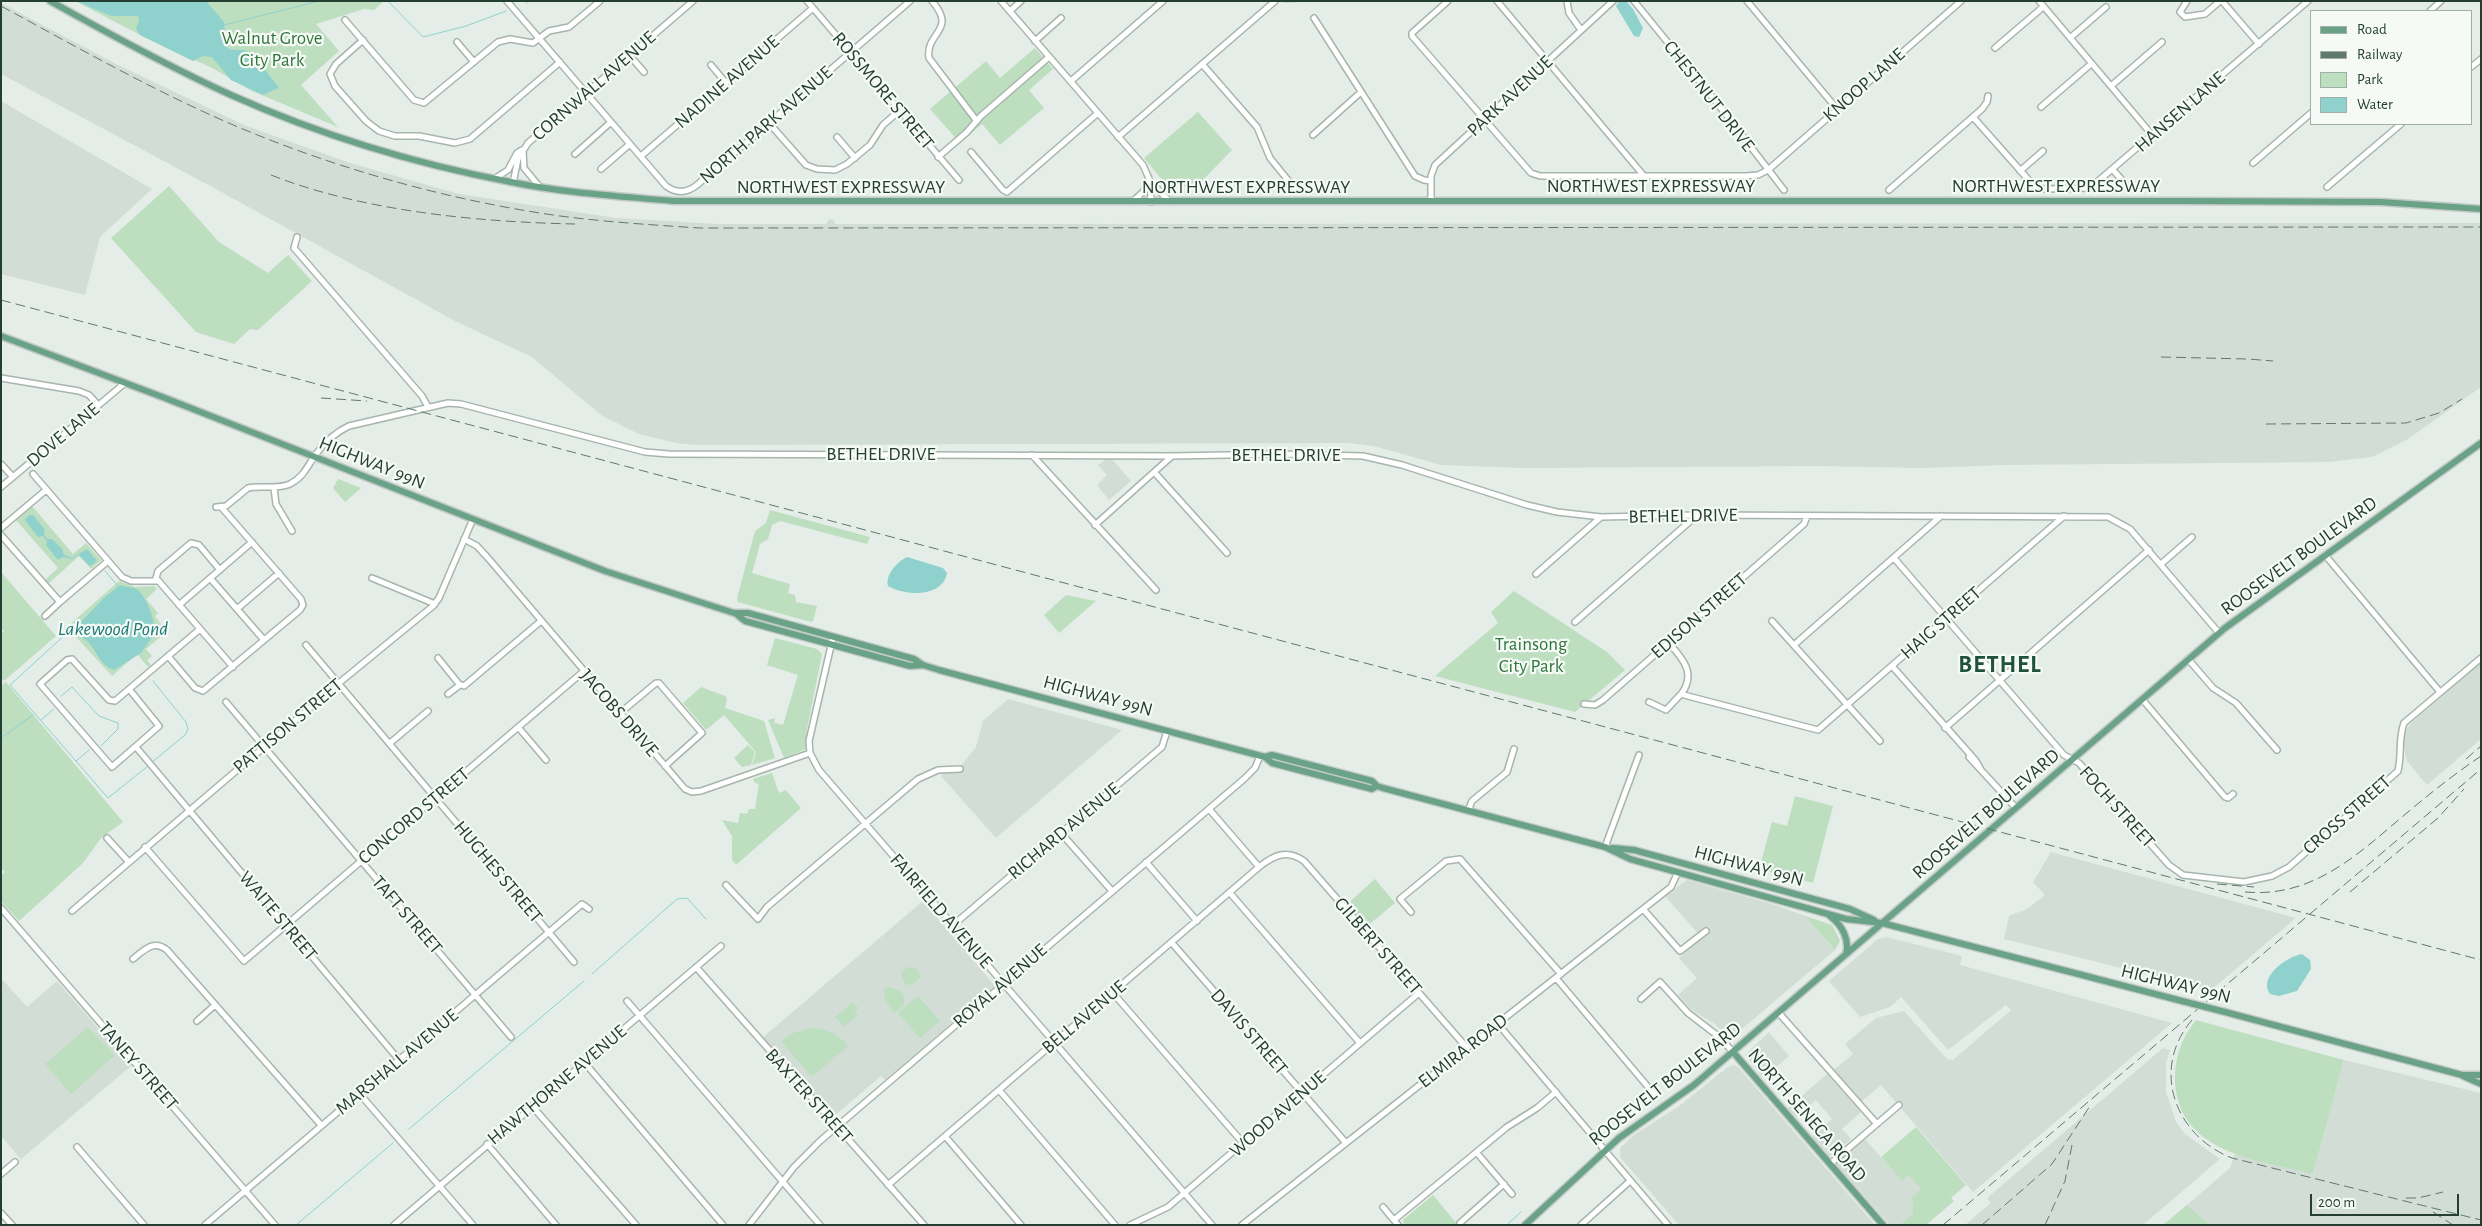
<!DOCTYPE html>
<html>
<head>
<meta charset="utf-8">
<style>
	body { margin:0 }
	#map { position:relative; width:2482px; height:1226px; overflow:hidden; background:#e4ede7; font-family:"Alegreya Sans",sans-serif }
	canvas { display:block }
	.frame { position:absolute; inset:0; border:2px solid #243f32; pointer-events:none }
	.legend { position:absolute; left:2310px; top:10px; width:162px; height:115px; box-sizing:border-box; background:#f5faf6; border:1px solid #a1afa8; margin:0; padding:6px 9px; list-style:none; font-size:15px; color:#243f32 }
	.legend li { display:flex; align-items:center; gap:10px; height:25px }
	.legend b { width:25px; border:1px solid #a1afa8 }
	.scale { position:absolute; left:2310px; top:1194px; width:149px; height:22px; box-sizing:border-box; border:2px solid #243f32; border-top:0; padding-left:6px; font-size:15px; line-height:18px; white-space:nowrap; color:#243f32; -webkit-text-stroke:4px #f5faf6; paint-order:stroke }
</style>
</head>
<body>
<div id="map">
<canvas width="2482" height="1226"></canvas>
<div class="frame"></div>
<ul class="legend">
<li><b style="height:6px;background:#6aa287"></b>Road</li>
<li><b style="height:6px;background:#5f7a6d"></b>Railway</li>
<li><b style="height:14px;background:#bedec0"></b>Park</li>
<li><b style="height:14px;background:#8ed1cd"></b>Water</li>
</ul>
<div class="scale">200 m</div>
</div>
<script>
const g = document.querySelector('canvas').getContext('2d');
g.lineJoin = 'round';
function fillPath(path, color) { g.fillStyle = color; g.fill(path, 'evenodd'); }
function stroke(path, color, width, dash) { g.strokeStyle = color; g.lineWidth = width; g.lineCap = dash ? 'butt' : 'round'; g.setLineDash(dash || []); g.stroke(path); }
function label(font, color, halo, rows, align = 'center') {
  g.font = font + ' "Alegreya Sans",sans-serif'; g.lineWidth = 4.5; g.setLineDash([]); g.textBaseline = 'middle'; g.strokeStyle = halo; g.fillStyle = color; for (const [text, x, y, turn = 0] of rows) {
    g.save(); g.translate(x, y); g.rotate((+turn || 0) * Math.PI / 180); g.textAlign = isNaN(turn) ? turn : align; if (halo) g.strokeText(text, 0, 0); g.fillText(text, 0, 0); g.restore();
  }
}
const built = new Path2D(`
	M1,3L118,65L244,125L288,141L350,163L459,194L616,218L718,224H826L829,219L834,220L835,224H1001L2481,223V387L2408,439L2372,457L2328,462L2005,465L1922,468L1817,466L1524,468L1441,465L1374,446L1349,443L698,445L676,443L639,434L601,415L532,357L455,321L216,189L1,74Z
	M1,101L152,189L100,237L85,295L1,274Z
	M1106,459H1112L1131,481L1109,500L1097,485L1107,475L1098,465Z
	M2481,663V739L2427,785L2407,761L2403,743L2404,734L2411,723Z
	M1008,699L1122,730L996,838L941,776L945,772H956L976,747L983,721Z
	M2051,852L2296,918L2211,990L2004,939L2009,916L2027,909L2045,895L2033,882Z
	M1687,880L1772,904L1805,916L1835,950L1730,1039L1715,1024L1693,1011L1678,995L1697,978L1679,958L1702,938L1665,896Z
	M923,901L995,986L885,1080L881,1076L833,1117L762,1038Z
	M1886,937L1962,956L1960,965L2172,1023L1973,1192L1881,1085L1862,1101L1834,1070L1853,1054L1845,1044L1876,1018L1904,1011L1947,1059L1953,1060L2011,1010L2006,1005L1948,1050L1901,997L1890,1007L1860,1017L1829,981L1878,939Z
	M1,978L27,1007L57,981L131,1066L21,1159L1,1136Z
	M1769,1032L1789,1056L1763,1078L1745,1055Z
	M2163,1048L2170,1050L2166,1063V1092L2176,1122L2185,1134L2220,1159L2143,1225H1965L1991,1203L1987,1198Z
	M2344,1060L2481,1093V1225H2210L2187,1205L2230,1168L2235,1154L2313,1174Z
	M1734,1065L1738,1067L1875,1225H1679L1620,1157V1148L1634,1135L1679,1106L1728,1067Z
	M1827,1074L1861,1112L1842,1129L1851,1139L1832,1156L1829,1155L1812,1136L1832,1119L1816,1100L1796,1117L1788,1108Z
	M1864,1138L1902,1181L1909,1175L1922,1189L1912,1197L1913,1213L1900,1225H1890L1837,1165V1162Z`);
const green = new Path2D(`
	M75,1H384L374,10L364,9L316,24L339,51L301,85L338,127L252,91L212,68L146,38Z
	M1035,48L1053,69L1029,90L1044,108L1000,145L982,124L960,143L930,109L986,61L1000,78Z
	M1198,112L1232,150L1197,186H1167L1144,158Z
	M169,186L219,242L268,273L288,255L312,281L258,330L250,329L234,344L196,332L111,238Z
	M338,479L361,488L345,502L333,488Z
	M32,506L73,554L86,543L101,560L91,569L79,556L48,584L45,580L58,568L16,520Z
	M770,510L870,537L867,544L780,521L772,525L768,539L760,544L752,573L790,584L788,593L795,595L796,602L817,606L813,621L811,622L738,602L737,598L755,531L766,523Z
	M1,572L56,636L4,681L1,677V634L4,631L1,628Z
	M119,581L135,587L154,586L157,589L146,599L158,613L155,616L166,632L146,649L152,656L147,660L151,665L148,667L137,654L112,676L67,627Z
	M1514,591L1607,652L1625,670L1575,712L1435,676L1498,623L1491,612Z
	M1066,595L1096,601L1059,633L1044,615Z
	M775,638L817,649L822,654L807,729L806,749L784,758L768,720L775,718L774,723L783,725L798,675L767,665Z
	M6,682L123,822L101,838L83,863L19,921L1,901V875L5,872L1,868V686Z
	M701,687L725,696L727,699L725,708L764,721L775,758L752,765L756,752L724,715L706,730L683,703Z
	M748,745L755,752L751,765L742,767L734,758Z
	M772,773L779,793L786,790L801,808L736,865L732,860V836L722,820L738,823L740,813L747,814L749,809H755L759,784L755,783L753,779Z
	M1795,796L1833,806L1813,883L1759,869L1772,822L1787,826Z
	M1375,879L1395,903L1366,927L1346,905Z
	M1805,916L1832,925L1840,941L1835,950Z
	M908,967L915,968L922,976L912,985L906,984L902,979V972Z
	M888,987L899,990L904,996V1005L895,1013L885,1001L884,989Z
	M918,996L940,1021L920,1038L898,1013Z
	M853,1002L858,1008L854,1011L858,1015L844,1027L835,1017Z
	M2196,1020L2344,1060L2313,1174C2259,1160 2180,1154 2175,1083C2174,1058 2181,1039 2196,1020Z
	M88,1027L115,1055L71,1094L45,1064Z
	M811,1028C827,1028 838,1034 848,1046L814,1075H810L781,1041L793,1033Z
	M1916,1127L1966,1185L1951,1198L1954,1201L1926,1225H1900L1913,1213L1912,1197L1921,1189L1909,1175L1902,1181L1881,1157Z
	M1433,1195L1458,1225H1404L1403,1220Z
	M2187,1205L2210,1225H2163Z`);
const water = new Path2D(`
	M76,1H206L224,22L226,47C234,53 242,47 249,52C262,61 267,75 278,86V88L263,95L231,80L212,57L203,56L193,61L140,35L136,29L139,21L138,16H111Z
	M1619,1H1626L1633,9L1643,28L1639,37L1634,36L1616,6Z
	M29,515H33L45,530L44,535L47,539H52L62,549L64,555L72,558L87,549L97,561L90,566L79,555L72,559L63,557L58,560L46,545L47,541L43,536L38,537L25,520Z
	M907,557L943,568L947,573C943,598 904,596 888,586C885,575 897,562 907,557Z
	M120,585C125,587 132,587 136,589C146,594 156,623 155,633L141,653L114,670C100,666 96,648 86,640C81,636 77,636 73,630L105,597Z
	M2302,954L2310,960L2311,969L2297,991L2279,996L2270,994C2258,977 2286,957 2302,954Z`);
const stream = new Path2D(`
	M388,1L423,37L466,26L506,11
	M1284,2L1318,1
	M526,3L529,1
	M224,25L319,1
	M105,571L118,586
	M74,632H68L10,685L108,798L148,766
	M61,696L72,687L99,716L118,723V729L101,746
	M41,720L54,709
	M1,738L33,715
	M76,761L89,750
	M151,763L185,735L188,729L186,722L153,681
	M592,974L677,899L687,898L706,919
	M409,1129L584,981
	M296,1225L393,1143
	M1507,1225L1521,1212`);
const minor = new Path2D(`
	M507,1L666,186C677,194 687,193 697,185L910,1
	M807,1L959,180
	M932,1C958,31 925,32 929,58L976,120
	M1001,1L1143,165L1150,181L1151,202
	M1448,1L1412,33V36L1531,173L1540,176H1746L1758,175L1768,170L1961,1
	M1497,1L1644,176
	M1567,1L1569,13L1581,30
	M1634,1L1717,103L1784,190
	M1747,1L1837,109
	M2039,1L2153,136
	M2187,1L2180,12L2185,17L2205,14L2220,1
	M2222,1L2259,44
	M1010,11L1021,1
	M2430,11L2441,1
	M1314,18L1415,176L1424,180L1431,181
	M345,20L414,100L424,103L498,42L510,39L533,43L549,31L569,27L600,1
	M2070,38L2106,7
	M363,40L336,64L330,74L335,86L366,121L379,131L395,136H419L455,143L470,139L560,62
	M1035,41L1061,18
	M457,42L474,62
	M1995,48L2043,7
	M630,56L644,72
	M1202,64L1257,127L1270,158L1296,190
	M711,65L726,83
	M2471,67L2481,59
	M1071,81L1163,1
	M2111,86L2162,42
	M2041,107L2091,64
	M1973,117L2034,186L2044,189L2090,188L2308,1
	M769,123L806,165L817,169L835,170L847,164L870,145L883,125L899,111
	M1313,135L1361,92
	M837,137L855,158
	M1118,137L1275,1
	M523,150L524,168L539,186
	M971,152L1003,190L1007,192L1098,113
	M575,154L611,122
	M641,156L813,8
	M938,157L966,133L981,116L1049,57
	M2253,163L2311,113
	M601,169L630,144
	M2113,170L2130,189
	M2020,171L2043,151
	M494,179L508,170L517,153L522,150
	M513,183L518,159L528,143L693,1
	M2327,187L2401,124
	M1889,190L1982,109L1987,102L1988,96
	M1133,201L1143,192L1150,181L1169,201
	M1431,201V176L1435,165L1613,1
	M297,237L294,248L422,396L428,407
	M1,378L79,391L89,395L98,405
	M1032,455L1156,590
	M1,464L13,477
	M1155,473L1227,553
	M33,474L122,577L131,581H158
	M1,487L125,383
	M274,488L276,504L292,531
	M216,507L226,506L248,488C262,485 276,490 290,484C304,477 308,465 316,454C325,442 336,432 349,426L448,403L461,404L645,452L669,454L1172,456L1280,454L1363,456L1402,465L1527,505L1557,512L1601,517L1696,515L2108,517L2130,529L2219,633
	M1095,525L1172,456
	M1,528L46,490
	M1,535L60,602L108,561
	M464,539L477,546L488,558L685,789L692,792L701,791L810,753
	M2325,555L2440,692
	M1894,558L2064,755L2079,763L2169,865L2183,875L2244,882L2272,876L2289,867L2398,771C2402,755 2398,739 2404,723L2481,658
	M2161,564L2192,537
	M220,570L199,545L191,543L158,571L156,578L233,667
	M1536,574L1601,517
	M210,578L264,640
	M372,578L435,604
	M179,605L252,542
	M237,609L279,573
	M45,616L60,602
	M1772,621L1880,741
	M1575,622L1696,516
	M833,637L809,741L810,753L819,770L1212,1225
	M1669,643C1683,659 1696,673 1682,693L1684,695L1818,730L2064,516
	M306,645L574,962
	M1794,645L1941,516
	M168,656L195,688L203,691L300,610L303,605L301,599L222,508
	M438,658L459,684L464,686L541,621
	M2188,659L2213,688L2236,703L2277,750
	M1892,666L1976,761L1980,768
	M129,689L159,726L112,767L40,684L67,660L72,659L109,700L115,701L200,629
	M448,694L460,685
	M2142,699L2225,797L2228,798L2233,794
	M226,702L511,1037
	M1649,702L1666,710L1682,693
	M1584,704L1595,705L1603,700L1804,524L1807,516
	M620,713L656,683H659L702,733L665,766
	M518,727L546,760
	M1945,728L2149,550
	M390,743L428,711
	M136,747L399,1060
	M1969,757L2016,808
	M1209,809L1259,867
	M1468,811L1472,801L1507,772L1514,749
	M1061,833L1112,891
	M107,838L128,861
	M145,847L244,961L584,671
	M1605,847L1639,755
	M1146,862L1197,921
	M726,885L758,919L767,907L918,779L938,770L960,769
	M1230,893L1360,1043
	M1,908L275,1225
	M1643,909L1680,951L1706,931
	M72,911L339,683L433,606L439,598L473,519
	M1411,912L1400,899L1446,861L1460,859L1561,974
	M952,926L1162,747L1167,731
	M1172,943L1346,1143
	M133,959C144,950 154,939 167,950L321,1125
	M696,967L924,1225
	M1556,978L1654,1094
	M1113,993L1243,1143
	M1641,999L1660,982L1688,1013L1718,1036L1733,1052
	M627,1001L820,1225
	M1778,1012L1877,1124
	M197,1021L215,1005
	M1498,1024L1668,1225
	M584,1062L723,1225
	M999,1090L1115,1225
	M359,1093L473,1225
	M532,1106L636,1225
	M945,1136L1021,1225
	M487,1144L556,1225
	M77,1147L144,1225
	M1477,1153L1512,1194
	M1830,1164L1899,1105
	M1,1174L15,1162
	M888,1185L1259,867C1274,855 1287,849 1304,861L1467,1048
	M1383,1207L1398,1225
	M1,1213L12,1225
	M1394,1220L1507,1127L1537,1108L1556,1092
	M1460,1223L1504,1184
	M205,1225L582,904L589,909
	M394,1225L721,946
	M749,1225L794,1167L820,1141L1244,779L1255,768L1260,756
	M1130,1225L1168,1207L1419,993
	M1242,1225L1671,887L1678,872
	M1581,1225L1630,1181`);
const major = new Path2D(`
	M50,1C109,34 169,67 231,95C320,135 416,164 511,182C564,193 619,196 673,201H2186L2381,202L2481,209
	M1,336L165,398L605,571L706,604L734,613H748L914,659L923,665L939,670L1265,757L1272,763L1372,789L1377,786
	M735,613L745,621L910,666L923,665
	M1265,757L1272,755L1372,781L1377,786L1383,788L1605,847L1630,859L1846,919L1882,923L2182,1001
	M1612,848L1634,850L1850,909L1874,920
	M1830,916C1842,925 1850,940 1846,954
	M2225,1012L2462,1075H2481
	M1733,1052L1883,1225
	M2463,1076L2481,1084
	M1525,1225L1619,1138L1694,1085L2225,628L2481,443`);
const rail = new Path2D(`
	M1,6C88,53 173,102 265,138C359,175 460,202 560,216C606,222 653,225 700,228L2481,227
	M271,175C362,211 477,222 575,224
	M1,300L2481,960
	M2161,357L2248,359L2273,361
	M321,398L367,401
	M2266,424L2406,423L2439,413L2462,399
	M2466,759L2481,746
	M2217,884L2254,887
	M2245,892C2311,898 2355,857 2402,817C2428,795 2453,775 2481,756
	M2350,892L2438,818L2464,789
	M2192,1020C2150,1069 2175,1136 2232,1158L2481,1220
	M2406,1198H2418L2443,1192
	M2433,1212L2453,1225
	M1943,1225L2481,769
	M1982,1225L2052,1164L2090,1106
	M2045,1225L2065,1181L2073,1140`);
const majorBridge = new Path2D(`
	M2182,1001L2225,1012`);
const parkNames = [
	["Walnut Grove",272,38],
	["City Park",272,60],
	["Trainsong",1531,644],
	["City Park",1531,666]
];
const streetNames = [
	["NADINE AVENUE",727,82,-41],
	["KNOOP LANE",1864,85,-41],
	["CORNWALL AVENUE",594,86,-41],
	["ROSSMORE STREET",883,91,50],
	["PARK AVENUE",1510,96,-43],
	["CHESTNUT DRIVE",1709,96,52],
	["HANSEN LANE",2180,112,-41],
	["NORTH PARK AVENUE",766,125,-41],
	["NORTHWEST EXPRESSWAY",1651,186],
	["NORTHWEST EXPRESSWAY",2056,186],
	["NORTHWEST EXPRESSWAY",841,187],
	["NORTHWEST EXPRESSWAY",1246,187],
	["DOVE LANE",63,435,-40],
	["BETHEL DRIVE",881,454],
	["BETHEL DRIVE",1286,455],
	["HIGHWAY 99N",372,463,22],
	["BETHEL DRIVE",1683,516,-1],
	["ROOSEVELT BOULEVARD",2299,556,-36],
	["EDISON STREET",1699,616,-41],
	["HAIG STREET",1941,623,-41],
	["HIGHWAY 99N",1098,696,15],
	["JACOBS DRIVE",619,713,49],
	["PATTISON STREET",288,726,-40],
	["FOCH STREET",2117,807,48],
	["ROOSEVELT BOULEVARD",1986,814,-41],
	["CROSS STREET",2347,815,-41],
	["CONCORD STREET",414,816,-40],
	["RICHARD AVENUE",1064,831,-40],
	["HIGHWAY 99N",1749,866,15],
	["HUGHES STREET",498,872,50],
	["FAIRFIELD AVENUE",941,911,49],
	["TAFT STREET",407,915,49],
	["WAITE STREET",278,916,50],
	["GILBERT STREET",1378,946,49],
	["HIGHWAY 99N",2176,984,14],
	["ROYAL AVENUE",1000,986,-41],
	["BELL AVENUE",1084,1017,-40],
	["DAVIS STREET",1249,1032,49],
	["ELMIRA ROAD",1463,1051,-38],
	["MARSHALL AVENUE",397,1062,-40],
	["TANEY STREET",138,1066,49],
	["ROOSEVELT BOULEVARD",1665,1084,-38],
	["HAWTHORNE AVENUE",557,1085,-40],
	["BAXTER STREET",809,1096,48],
	["WOOD AVENUE",1278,1114,-41],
	["NORTH SENECA ROAD",1807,1115,49]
];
const waterNames = [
	["Lakewood Pond",113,629]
];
const districtNames = [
	["BETHEL",2000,665]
];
fillPath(built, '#d2ddd6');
fillPath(green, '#bedec0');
fillPath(water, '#8ed1cd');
stroke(stream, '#8ed1cd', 1);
stroke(minor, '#a7b5ad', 8);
stroke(major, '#c2c9c6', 9);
stroke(minor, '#fff', 5);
stroke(major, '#6aa287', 6);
stroke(rail, '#5f7a6d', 1, [10, 5]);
stroke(majorBridge, '#c2c9c6', 9, []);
stroke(majorBridge, '#6aa287', 6);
label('19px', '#2f753b', '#f5faf6', parkNames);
label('19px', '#243f32', '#f5faf6', streetNames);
label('italic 20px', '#1f7a76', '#f5faf6', waterNames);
g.letterSpacing = '1px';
label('bold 24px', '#20513a', '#f5faf6', districtNames);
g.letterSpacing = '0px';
</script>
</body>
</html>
